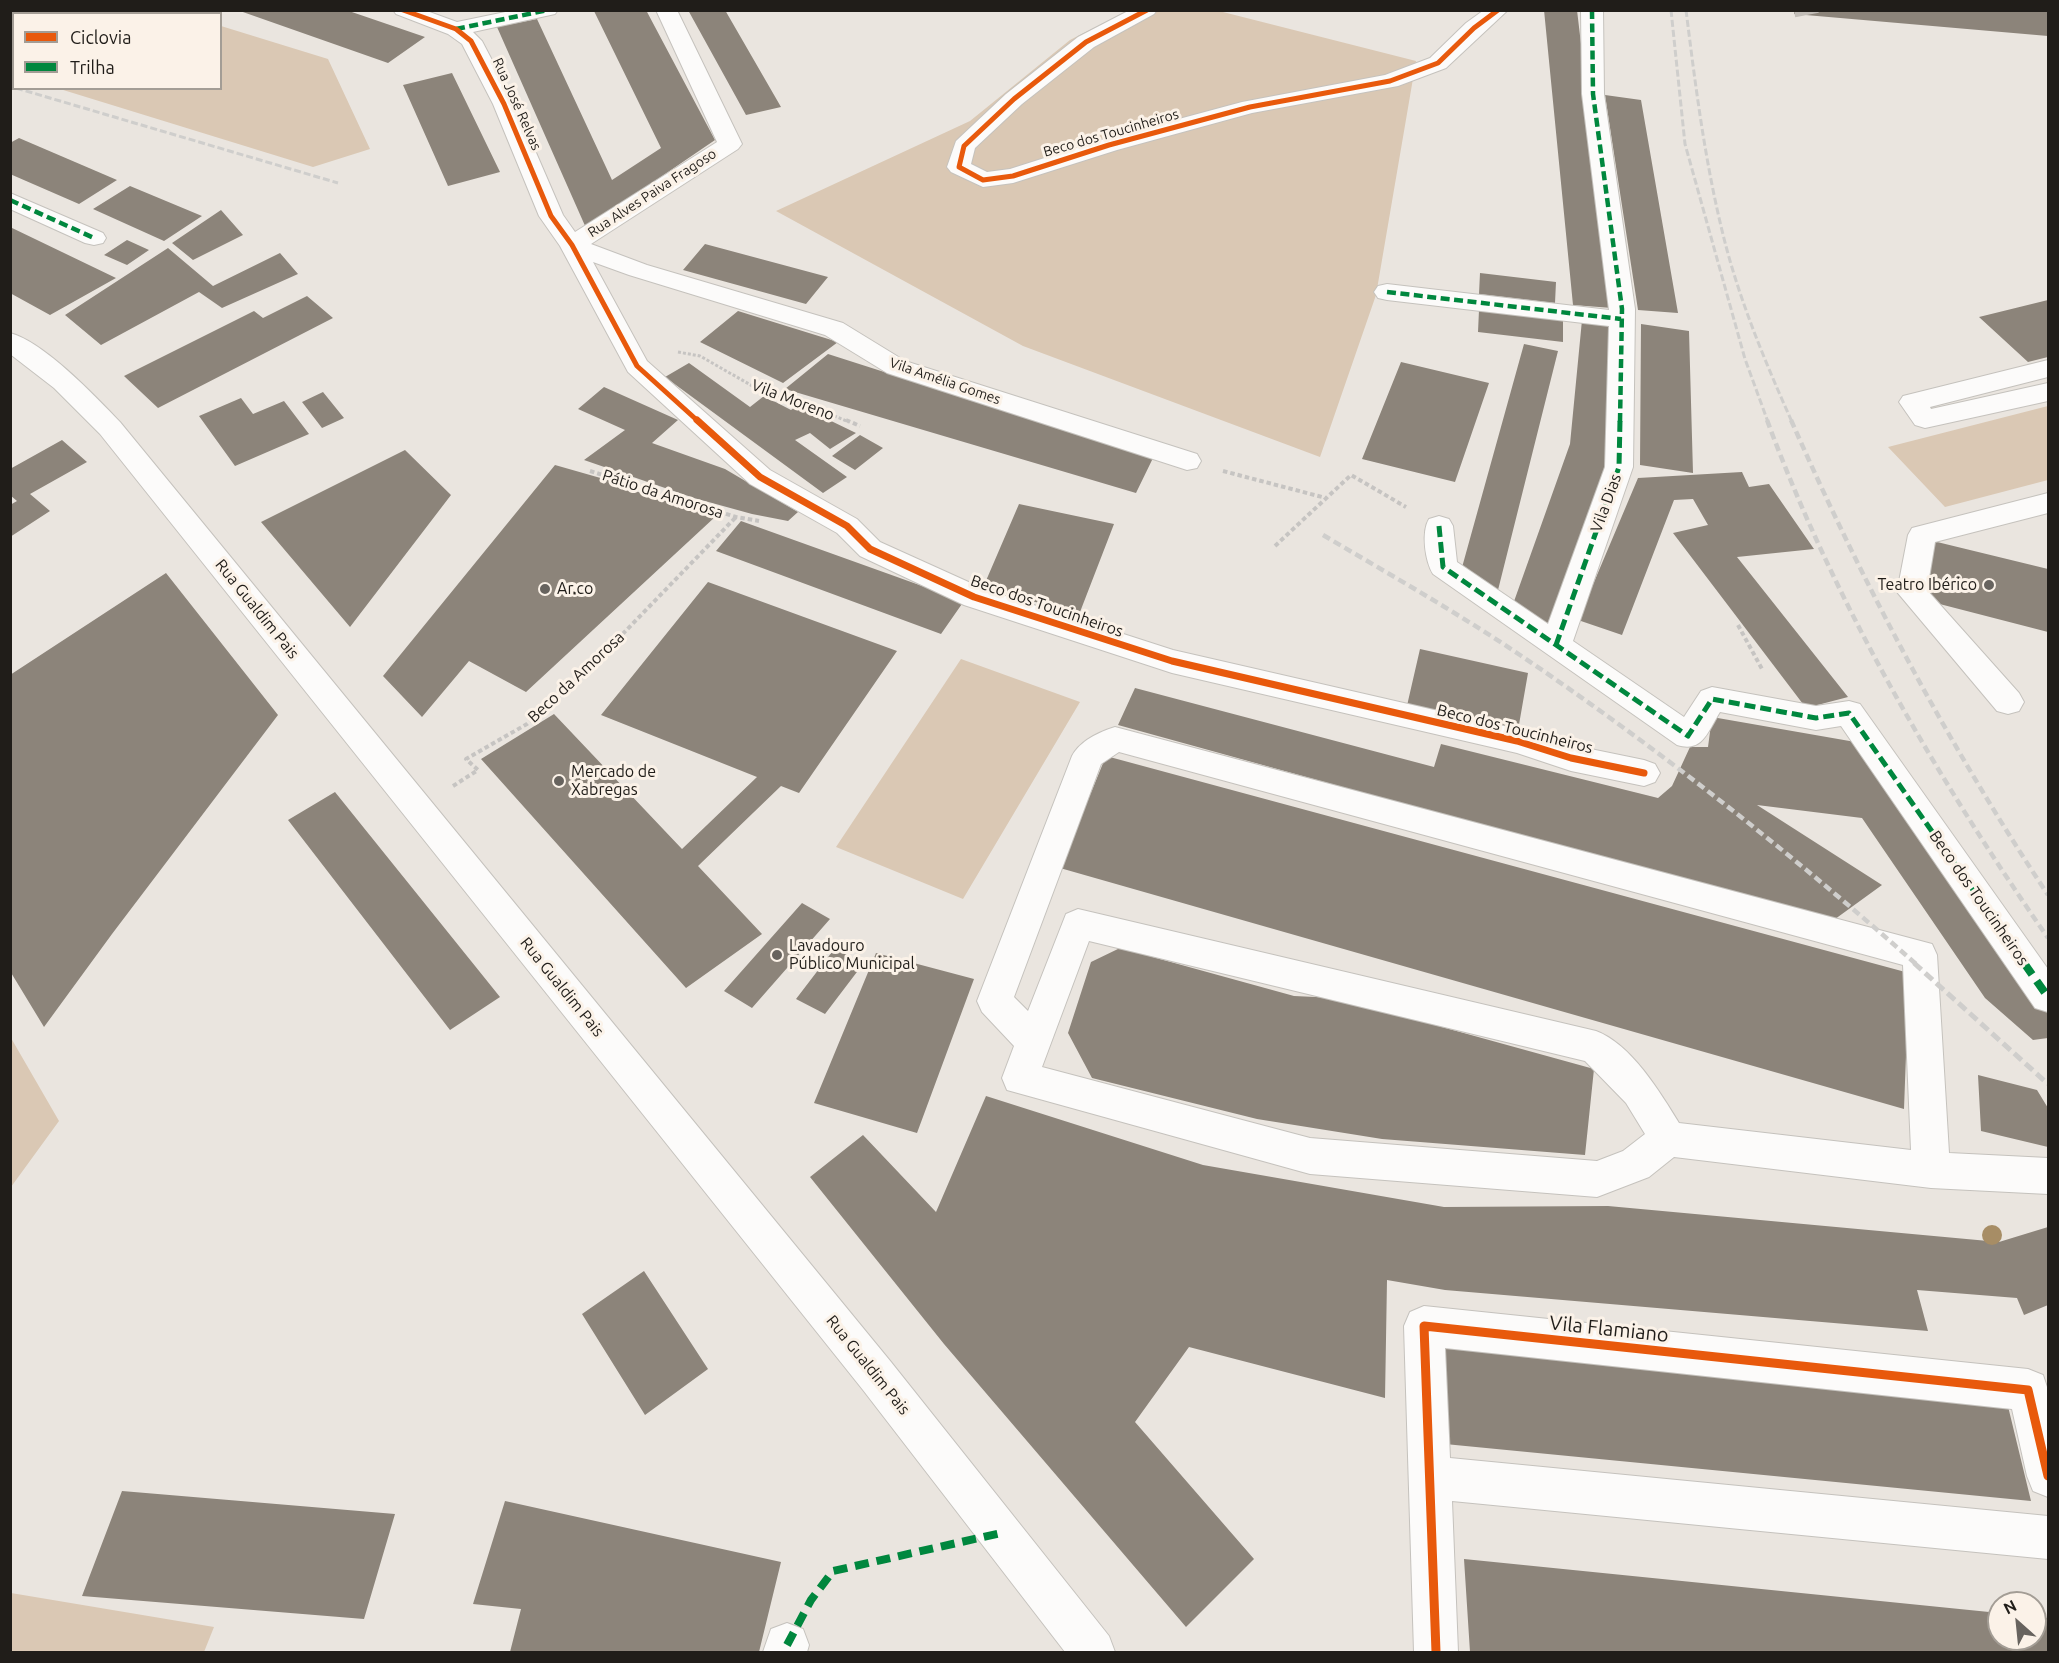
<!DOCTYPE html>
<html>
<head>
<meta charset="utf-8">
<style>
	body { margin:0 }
	#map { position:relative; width:2059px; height:1663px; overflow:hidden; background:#eae5df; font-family:Ubuntu,sans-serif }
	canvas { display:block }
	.frame { position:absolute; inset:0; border:12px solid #201d19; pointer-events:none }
	.legend { position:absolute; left:12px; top:12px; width:210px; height:78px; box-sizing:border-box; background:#fbf2e8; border:2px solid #a39d95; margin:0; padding:8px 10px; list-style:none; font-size:18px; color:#201d19 }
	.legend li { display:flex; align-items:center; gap:12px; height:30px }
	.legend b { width:30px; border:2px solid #a39d95 }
	.north { position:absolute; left:1987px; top:1591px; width:60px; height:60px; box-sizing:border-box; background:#fbf2e8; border:2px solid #a39d95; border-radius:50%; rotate:333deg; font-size:16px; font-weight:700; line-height:24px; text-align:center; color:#201d19 }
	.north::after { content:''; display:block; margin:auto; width:21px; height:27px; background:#67635e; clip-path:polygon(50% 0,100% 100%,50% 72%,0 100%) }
</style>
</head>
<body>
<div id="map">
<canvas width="2059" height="1663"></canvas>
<div class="frame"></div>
<ul class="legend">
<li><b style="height:8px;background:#e8590c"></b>Ciclovia</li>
<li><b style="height:8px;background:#00873e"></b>Trilha</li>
</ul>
<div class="north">N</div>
</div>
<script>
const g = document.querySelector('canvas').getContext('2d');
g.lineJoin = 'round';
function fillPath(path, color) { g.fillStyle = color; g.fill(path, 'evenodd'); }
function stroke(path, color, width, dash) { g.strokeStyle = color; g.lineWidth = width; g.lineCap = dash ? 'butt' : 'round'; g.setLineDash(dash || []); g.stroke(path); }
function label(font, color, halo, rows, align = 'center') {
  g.font = font + ' Ubuntu,sans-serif'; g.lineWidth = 6; g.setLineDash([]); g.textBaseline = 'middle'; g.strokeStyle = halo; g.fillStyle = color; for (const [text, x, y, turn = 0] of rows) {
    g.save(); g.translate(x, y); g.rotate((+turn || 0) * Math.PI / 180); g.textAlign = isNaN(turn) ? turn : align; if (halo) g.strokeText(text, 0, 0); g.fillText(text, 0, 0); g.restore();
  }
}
const green = new Path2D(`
	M171,11L181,13L14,14L13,74L11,73V11Z
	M1127,11H1219L1416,61L1376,295L1320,457L1023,346L776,211L970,121L1070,40Z
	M221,26L328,59L370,149L313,167L60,89L220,88Z
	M2048,406V480L1945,507L1888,447Z
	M961,659L1080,702L963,899L836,847Z
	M11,1038L59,1121L11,1187H10Z
	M11,1593L214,1627L204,1652H11Z`);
const building = new Path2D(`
	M346,10L425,37L388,63L240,11Z
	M646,10L715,140L586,228L497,27L537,19L612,180L661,148L594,11Z
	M688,10H725L781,107L746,115Z
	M1544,10H1577L1612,308L1573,305Z
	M1794,10H2048V36L1794,14Z
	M452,73L500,172L448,186L403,85Z
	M1605,95L1641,100L1678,313L1638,310Z
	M19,138L117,180L79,204L10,174V143Z
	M130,186L202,216L164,241L93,209Z
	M221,210L243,235L193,260L172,243Z
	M10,227L116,278L50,315L10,293Z
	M127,240L149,250L127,265L104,255Z
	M705,244L828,277L806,304L683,270Z
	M168,248L213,286L280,253L298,274L222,308L199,292L101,345L65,315Z
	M1480,273L1556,282L1555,303L1479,294Z
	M307,296L333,318L158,408L124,376L254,311L263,318Z
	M2048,300V357L2028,362L1979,317Z
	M1479,310L1563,320V342L1478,332Z
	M738,311L838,342L783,383L700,342Z
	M1582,320L1615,324L1610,453L1546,633L1512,607L1570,444Z
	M1641,324L1689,331L1693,473L1640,465Z
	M1524,344L1558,351L1496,598L1461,571Z
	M828,354L1153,458L1136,493L785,389Z
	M1401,362L1489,383L1455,482L1362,459Z
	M689,363L750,407L764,396L791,410L798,405L856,433L830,449L810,433L795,440L847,477L823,493L665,377Z
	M604,387L678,420L652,443L725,469L798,512L788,521L752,514L694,498L584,460L625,430L578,409Z
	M323,392L344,418L322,428L302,402Z
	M241,398L253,414L284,401L309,434L235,466L199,416Z
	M860,435L883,448L855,470L832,456Z
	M62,440L87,462L30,494L50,511L10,537V505L17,501L10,495V469Z
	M405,450L451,495L350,627L261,522Z
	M555,465L618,483L617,485L715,517L526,692L469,661L422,717L383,676Z
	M1742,472L1749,487L1769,484L1814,549L1737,557L1848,697L1806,708L1673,533L1708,525L1693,499L1674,500L1622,635L1578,620L1638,478Z
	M1019,504L1114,524L1080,612L982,590Z
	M741,521L964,601L941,634L716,551Z
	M1933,541L2048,569V632L1928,601Z
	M166,573L278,715L112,934L44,1027L10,971V675Z
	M708,582L897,651L799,793L781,786L698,866L762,934L686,988L481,759L554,714L682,849L757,777L601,715Z
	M1420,649L1528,673L1517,736L1406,710Z
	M1135,688L1434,767L1441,744L1658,798L1672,786L1690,747H1708L1712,717L1861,743L2048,1014V1038L2033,1040L1985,998L1862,818L1757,805L1882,885L1831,922L1118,725Z
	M1106,756L1909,973L1904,1109L1060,868Z
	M335,792L500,997L450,1030L288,820Z
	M802,903L830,919L752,1008L724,991Z
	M835,948L863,964L825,1014L796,999Z
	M1120,948L1294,996L1337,998L1594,1069L1585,1155L1382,1139L1257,1119L1092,1078L1068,1033L1091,962Z
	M876,953L974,979L917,1133L814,1103Z
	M1978,1075L2037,1090L2048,1108V1147L1981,1131Z
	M986,1096L1203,1165L1444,1207L1608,1206L1999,1242L2048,1227V1305L2024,1315L2017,1298L1917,1290L1928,1331L1445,1290L1387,1280L1385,1398L1189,1347L1135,1422L1254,1559L1186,1627L944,1344L810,1177L863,1135L936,1212Z
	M644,1271L708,1369L645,1415L582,1314Z
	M1440,1341L2005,1394L2031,1501L1445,1444Z
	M122,1491L395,1514L364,1619L82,1596Z
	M505,1501L781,1562L759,1652H510L521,1609L473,1604Z
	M1464,1559L1999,1613V1639H2035V1617L2048,1618V1652H1470Z`);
const minorTunnel = new Path2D(`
	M1806,10L1807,15`);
const pathFar1 = new Path2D(`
	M678,352L700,356L763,392L801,402L849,422`);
const path = new Path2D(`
	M846,420L860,426
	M590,471L736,517L759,521
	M1223,471L1326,498
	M1275,546L1351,475L1406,507
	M1738,625L1762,669
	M453,786L478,770L466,759L527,724L581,677L736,517`);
const minor = new Path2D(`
	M393,10H424L457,22L515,10H558L555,14L473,32L482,41L515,104L563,215L575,232L717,142L656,10H677L742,144L738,149L591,244L647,265L843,323L905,361L1197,454L1201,461L1197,468L1187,470L887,373L825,335L629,275L593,262L647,361L770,470L857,519L880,542L984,589L1173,650L1517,729L1571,745L1644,760L1655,764L1660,773L1655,782L1644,786L1571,771L1517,753L1172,673L964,605L860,556L837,533L750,484L628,372L560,246L539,216L493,104L462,44L448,34L396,14Z
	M1130,10H1157L1154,14L1094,47L1022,104L975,148L971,164L987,172L1010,169L1101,140L1242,102L1385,75L1430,58L1466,23L1484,10H1508L1446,68L1398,86L1252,113L1117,150L1013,183L983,187L951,172L947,167L956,141L1006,94L1078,37Z
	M1581,10H1603L1604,94L1635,309L1633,467L1573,641L1684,717L1701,691L1712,687L1816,706L1849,701L1860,704L2048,969V1012L2035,1008L1841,726L1816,730L1720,712C1708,731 1703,753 1677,745L1433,574C1425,561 1421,532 1429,519L1439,516L1449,519L1453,526L1457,562L1548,624L1605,467L1609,326L1387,300L1378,298L1374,292L1378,286L1387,284L1609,310L1582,94Z
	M10,193L103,233L106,238L103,243L94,245L85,243L10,209Z
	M2048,360V377L1930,407L1931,409L2048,383V401L1925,428L1915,425L1899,402L1903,396Z
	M2048,493V513L1935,542L1927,590L2019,693L2024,702L2019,711L2008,714L1997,711L1897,592L1908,535L1912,528Z
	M1115,727L1932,944L1937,955L1949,1153L2048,1158V1194L1931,1188L1674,1157L1649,1177L1597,1197L1310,1174L1007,1090L1002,1078L1014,1046L982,1012L977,1001L1072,756C1080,741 1099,732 1115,727ZM1119,752L1903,965L1911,1150L1679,1123C1660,1092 1631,1044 1596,1031L1078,909L1066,914L1028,1011L1014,997L1101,764ZM1089,941L1585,1061L1626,1103L1645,1134L1623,1151L1597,1161L1310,1138L1042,1067Z
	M1424,1306L2028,1369L2043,1375L2048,1390V1497L2033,1491L2027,1476L2012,1409L1445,1348L1450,1458L2048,1516V1559L1452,1501L1458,1652H1414L1404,1326L1410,1312Z
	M787,1623L803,1629L809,1645L807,1652H763L771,1629Z`);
const major = new Path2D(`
	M10,333C44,342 95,396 120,422L891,1362L1109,1636L1115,1652H1065L863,1390L100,434L54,388L10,354Z`);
const railFar2 = new Path2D(`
	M1671,10L1685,144L1745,359L1768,422
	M1686,10C1696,90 1706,171 1727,250C1743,309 1767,366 1792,422
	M16,88L338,183`);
const railFar1 = new Path2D(`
	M1767,420C1835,604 1937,778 2048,938
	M1791,420C1864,586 1948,744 2048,895
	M1323,535C1389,574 1456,612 1520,655C1659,749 1791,853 1916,964`);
const rail = new Path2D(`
	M1914,963L2048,1084`);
const quietFar2 = new Path2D(`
	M1592,10L1593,94L1622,309L1620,422
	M456,29L548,10
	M10,200L94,238
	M1387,292L1621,319`);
const quietFar1 = new Path2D(`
	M1439,526L1443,567L1688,736L1712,699L1816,718L1849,713L2025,964
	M1556,645L1619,467L1620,420`);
const quiet = new Path2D(`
	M2024,963L2048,997
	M787,1645L811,1600L833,1571L1001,1533`);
const cyclewayFar2 = new Path2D(`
	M403,10L456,29L471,41L504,104L551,216L572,245L637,366L699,422
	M1147,10L1086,42L1014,99L964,146L959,167L983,180L1013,176L1109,145L1250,107L1390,81L1438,63L1474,28L1498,10`);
const cyclewayFar1 = new Path2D(`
	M697,420L760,477L847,526L870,549L974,597L1172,661L1517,741L1571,758L1644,773`);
const cycleway = new Path2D(`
	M1436,1652L1424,1326L2028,1390L2048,1476`);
const trees = [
	[1992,1235]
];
const markers = [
	[1989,585,6,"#67635e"],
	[545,589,6,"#67635e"],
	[559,781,6,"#67635e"],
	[777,955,6,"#67635e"]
];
const farStreetnames = [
	["Rua José Relvas",517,104,66],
	["Beco dos Toucinheiros",1111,133,-16],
	["Rua Alves Paiva Fragoso",652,193,-33],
	["Vila Amélia Gomes",945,381,19]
];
const streetNames = [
	["Vila Moreno",793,400,21],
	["Pátio da Amorosa",663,494,18],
	["Vila Dias",1606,503,-70],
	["Beco dos Toucinheiros",1047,606,19],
	["Rua Gualdim Pais",257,609,51],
	["Beco da Amorosa",576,677,-43],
	["Beco dos Toucinheiros",1515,729,14],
	["Beco dos Toucinheiros",1979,898,55],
	["Rua Gualdim Pais",562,987,51],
	["Rua Gualdim Pais",868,1365,51]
];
const poiNames = [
	["Teatro Ibérico",1977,585,"right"],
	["Ar.co",557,589],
	["Mercado de",571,772],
	["Xabregas",571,790],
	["Lavadouro",789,946],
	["Público Municipal",789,964]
];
const nearStreetnames = [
	["Vila Flamiano",1609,1329,6]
];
fillPath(green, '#dac8b4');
fillPath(building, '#8c847a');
stroke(minorTunnel, '#c2bdb7', 24, [24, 12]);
stroke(minor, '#c5c2bd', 2);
stroke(major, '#c5c2bd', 2);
stroke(pathFar1, '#c6c4c2', 3, [3, 2]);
stroke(path, '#c6c4c2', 4, [4.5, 3]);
fillPath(minor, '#fcfbfa');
fillPath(major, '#fcfbfa');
stroke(railFar2, '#cfcecc', 3, [7, 3]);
stroke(railFar1, '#cfcecc', 4.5, [8, 4.5]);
stroke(rail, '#cfcecc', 5, [10, 5]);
stroke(quietFar2, '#00873e', 4.5, [9, 4.5]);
stroke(quietFar1, '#00873e', 5, [11, 5]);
stroke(quiet, '#00873e', 8, [14, 8]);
stroke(cyclewayFar2, '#e8590c', 5);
stroke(cyclewayFar1, '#e8590c', 7);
stroke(cycleway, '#e8590c', 9);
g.fillStyle = '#a78d65';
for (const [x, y] of trees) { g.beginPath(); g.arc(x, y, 10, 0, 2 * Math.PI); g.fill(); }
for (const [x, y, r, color] of markers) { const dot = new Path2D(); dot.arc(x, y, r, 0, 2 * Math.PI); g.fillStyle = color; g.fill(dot); stroke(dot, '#fbf2e8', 2); }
label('14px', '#201d19', '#fbf2e8', farStreetnames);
label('16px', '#201d19', '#fbf2e8', streetNames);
label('16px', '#201d19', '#fbf2e8', poiNames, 'left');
label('20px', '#201d19', '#fbf2e8', nearStreetnames);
</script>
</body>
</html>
